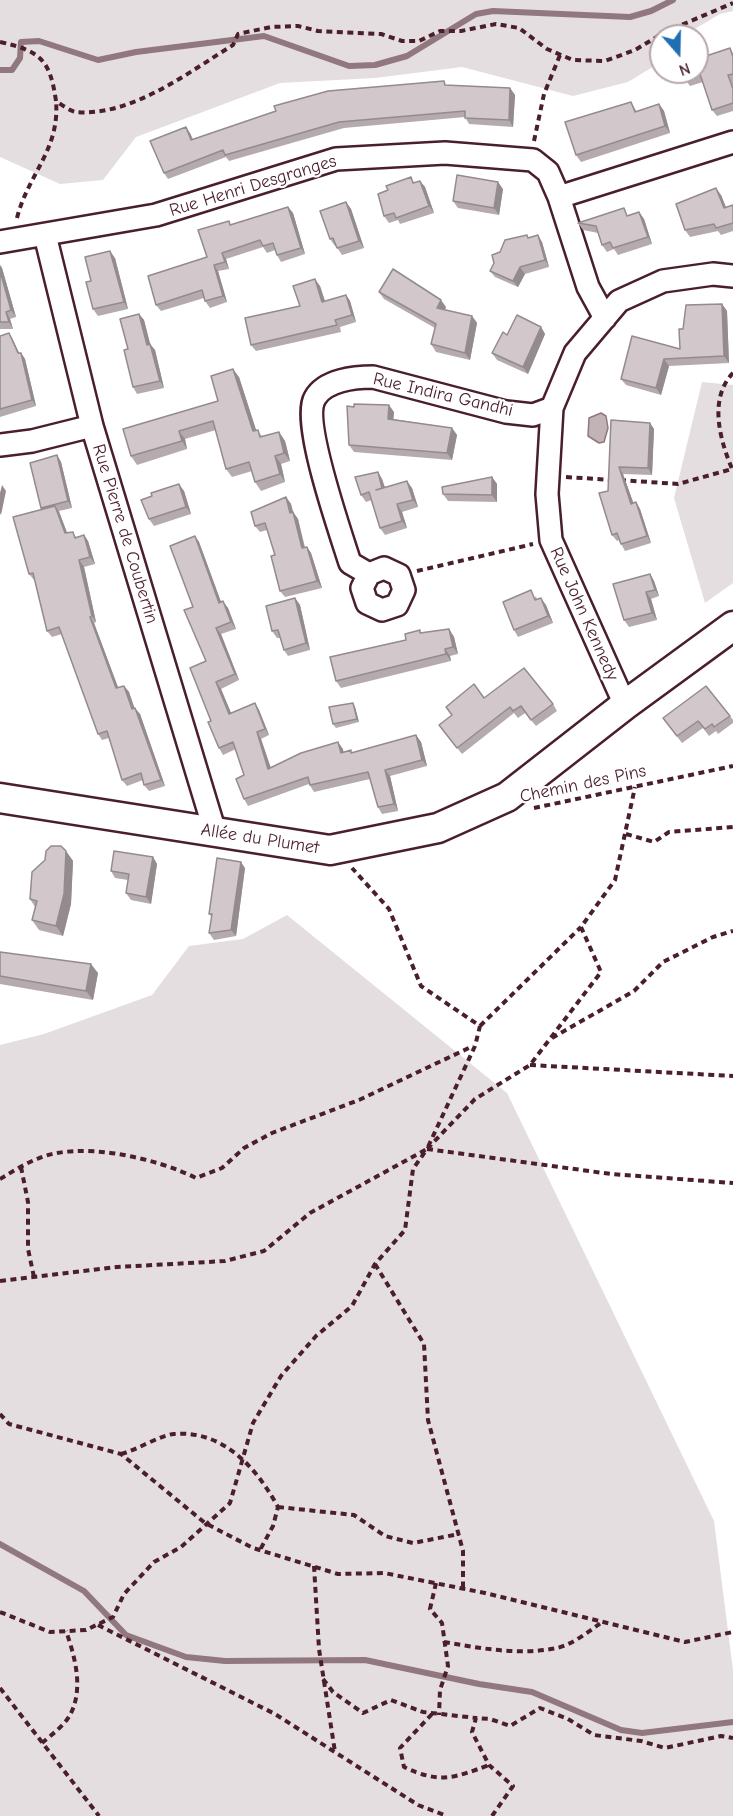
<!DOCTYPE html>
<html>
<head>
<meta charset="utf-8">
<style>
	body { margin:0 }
	#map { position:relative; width:733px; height:1816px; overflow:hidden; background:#fff; font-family:"Comic Neue",sans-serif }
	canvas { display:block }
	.north { position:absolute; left:649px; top:24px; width:60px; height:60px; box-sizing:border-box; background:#fff; border:2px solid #b7a5aa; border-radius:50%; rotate:160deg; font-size:16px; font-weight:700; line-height:24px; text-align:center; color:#4a1f2b }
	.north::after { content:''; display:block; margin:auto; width:21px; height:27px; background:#1f6fb2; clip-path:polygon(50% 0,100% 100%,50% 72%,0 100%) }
</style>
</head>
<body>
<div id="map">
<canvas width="733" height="1816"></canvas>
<div class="north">N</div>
</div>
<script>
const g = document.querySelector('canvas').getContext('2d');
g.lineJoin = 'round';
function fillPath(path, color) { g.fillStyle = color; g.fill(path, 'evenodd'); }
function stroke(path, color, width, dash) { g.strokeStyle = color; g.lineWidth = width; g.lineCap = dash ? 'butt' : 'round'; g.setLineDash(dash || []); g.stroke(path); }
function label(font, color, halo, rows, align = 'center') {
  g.font = font + ' "Comic Neue",sans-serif'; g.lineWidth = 4.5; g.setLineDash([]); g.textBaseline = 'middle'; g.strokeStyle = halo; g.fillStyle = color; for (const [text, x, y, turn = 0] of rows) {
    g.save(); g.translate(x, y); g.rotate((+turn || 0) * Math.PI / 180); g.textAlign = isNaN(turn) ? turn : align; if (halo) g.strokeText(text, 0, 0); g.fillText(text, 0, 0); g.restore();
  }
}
const green = new Path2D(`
	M0,0H733V11L720,14L683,36H661V62L628,82L573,96L462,67L375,78L280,83L136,137L103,180L60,184L0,157Z
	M702,382L733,385V583L705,603L674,498Z
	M287,915L507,1093L714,1521L733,1670V1816H0V1045L44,1034L152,995L189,946L243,939Z`);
const water = new Path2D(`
	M601,413L606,416L608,428L604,442L599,443L588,436L589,418Z`);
const stream = new Path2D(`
	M0,70H12L20,58L21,42L39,41L98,60L136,52L264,36L349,66L375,65L407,56L476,14L493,11L630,17L651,11L673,0
	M0,1544L84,1591L126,1635L186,1657L225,1661L365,1660L479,1684L532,1692L621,1730L642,1733L733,1722`);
const path = new Path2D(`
	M0,42C41,51 50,60 56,101C62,105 70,111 76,112C131,117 189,72 233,45L238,34L271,27L298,26L318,31L381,34L402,41H419L440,31H461L496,24L519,28L547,49L573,60L605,61L635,50L665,32L733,3
	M534,141L544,94L560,55
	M17,218C28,174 60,150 56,101
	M733,373C708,399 720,441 733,471
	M566,477L613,480
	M620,480L678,484L732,469
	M417,571L533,544
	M534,808L733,766
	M626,834L654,842L669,832L733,827
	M480,1026L581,927
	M552,1038L634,991L663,962L713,937L733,931
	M530,1065L733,1076
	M427,1149L611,1174L733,1183
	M21,1167L28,1202V1249L34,1277
	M0,1179C12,1172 24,1164 37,1159C79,1140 156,1158 196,1178L222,1168L244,1148L272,1133L359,1100L473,1046
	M375,1264L424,1344L428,1420L463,1551V1588
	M0,1281L117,1267L225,1261L264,1251L310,1213L427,1149L475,1046L480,1026L421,986L389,909L352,868
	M0,1414L9,1424L121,1454L205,1523L253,1548L338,1574L384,1573L485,1593L685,1642L733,1632
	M121,1454C137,1450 160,1435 174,1434C223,1430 256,1467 278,1507L273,1526L260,1550
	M278,1507L354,1515L385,1536L413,1543L459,1534
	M314,1566L319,1649L335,1752
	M436,1583L430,1609L442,1623L448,1666L440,1690L439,1715
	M0,1612L50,1632L86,1630L113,1617L124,1594L154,1562L181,1547L230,1503L253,1423L281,1376L316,1336L352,1306L375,1264L405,1230L413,1169L427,1149L475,1099L530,1065L601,972L581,927L615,880L635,787
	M98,1625L275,1714L418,1805L447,1816
	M444,1642C479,1648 516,1655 551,1649C570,1647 586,1633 601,1623
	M323,1679L333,1692L363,1713L391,1700L423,1712L476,1718
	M0,1688L99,1816
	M432,1714L400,1748L404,1767C440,1784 454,1778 489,1765
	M42,1743C51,1735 64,1726 70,1715C84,1689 75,1657 66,1631
	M492,1816L513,1786L489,1765L472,1732L476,1718L490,1719L510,1726L540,1708L568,1719L594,1735L641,1741L665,1748L721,1736L733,1738`);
const street = new Path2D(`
	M559,197L733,142
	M45,235L92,426L215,832
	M0,242L156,215L336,159L445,153L533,160L548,172L559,197L588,287L605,318
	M0,445L32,441L92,426
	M369,574L362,588L367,603L382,610L397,605L404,590L399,575L384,568L369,574L350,563C341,534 301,421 315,398C325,380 355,377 373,377L506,412L533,415L552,408
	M625,705L551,540L547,494L552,408L575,353L619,301L663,281L713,274L733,276`);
const secondary = new Path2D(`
	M0,798L330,850L438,828L507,797L625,705L733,626`);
const wall = new Path2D(`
	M730,48L733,53V111L717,116L712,110L703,82L690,86L685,79Z
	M448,85L510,88L515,95L513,127L469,124L465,117L344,128L229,161L226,157L168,179L164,173L190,133L193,139Z
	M631,102L637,112L659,104L664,111L670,133L581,162L576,155Z
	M411,177L414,183L420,181L425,187L434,213L400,224L398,220L389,223L384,216L388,190Z
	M503,189L499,215L458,208L453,201Z
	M721,195L726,207L733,205V231L721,235L718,231L690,237L685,230Z
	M346,202L351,209L364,248L342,255L336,246H335L330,239Z
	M288,207L293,213L305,254L281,262L277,255L275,250L267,253L263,247L226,259L229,269L218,271L227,302L210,308L205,301L204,298L161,311L156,305L207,257L231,225Z
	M639,212L644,219L652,244L618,255L614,249L607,252L602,245L598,233L583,230L578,223L629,215Z
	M529,238L542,242L549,267L525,274L518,287L495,277L490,271L500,252Z
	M115,258L128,309L98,316L93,309Z
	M0,265L2,268L16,317L10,319L13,329H0Z
	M320,286L325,301L346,295L350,301L356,322L340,327L341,332L256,351L251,345L300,306Z
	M379,292L446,307L445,310L472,316L477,323L470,360L436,352L431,344L435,328L384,299Z
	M722,304L727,311L729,363L669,366L661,395L626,385L621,379L680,349L683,329Z
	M139,314L144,320L150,344L155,350L164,388L137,394L133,387L128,349Z
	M541,327L545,334L528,374L497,360L492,353L507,335Z
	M9,333L13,340L19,353H21L25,359L36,406L0,417V336Z
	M239,377L256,430L263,437L279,432L285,441L290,461L281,464L285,482L261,491L255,482L252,471L232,477L226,469L216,430L185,439L187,449L137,465L131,456L218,401Z
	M394,412L393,419L452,428L457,435L452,460L354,452L349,445Z
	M611,420L650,423L654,429L652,475L623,474L633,503L636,502L640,509L651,543L625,551L619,540L617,541L612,535L608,491Z
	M57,455L61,462L72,508L59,511L67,533L77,537L84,535L88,541L95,564L84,567L96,622L94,623L118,688L124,686L129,692L134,708L140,714L165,786L149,791L144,785L143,780L127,786L122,780L109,738L102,740L98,734L62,634L52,637L47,631L35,581L29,574L42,509L41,508Z
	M378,472L382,479L385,487L412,488L418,507L402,512L407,528L385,535L380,528L372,500L366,502L361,495Z
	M492,477L497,484V502L448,501L443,494Z
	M184,491L191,514L154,526L149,519L152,496Z
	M286,497L291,504L293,512L298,519L305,547H307L311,553L322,588L285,597L280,591L275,555L267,530L260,532L255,526Z
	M195,536L199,542L221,602L228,608L236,629L221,634L239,680L221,689L231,713L255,703L259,710L269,735L261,739L271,768L343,749V752L352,753L416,735L421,742L427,766L390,776L398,811L382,814L378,807L370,779L314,792L309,784L248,806L244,799V775L236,749L223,755L219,748L211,721L206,661L193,607Z
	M650,574L654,581L659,596L651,599L657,620L629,627L624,620Z
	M536,596L537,600L546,605L553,623L518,637L514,630Z
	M295,598L300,605L310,650L288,656L284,650L280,638H277L272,631Z
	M449,629L454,637L458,654L450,656L451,661L341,688L336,681L406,640L422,633Z
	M484,698L553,704L557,711L536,726L525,713L518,718L514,713L462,754L439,725Z
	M355,707L359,722L336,728L333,724Z
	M730,716L733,720V723L718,734L716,731L709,736L703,728L682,743L663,718Z
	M66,851L73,861L71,904L63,936L39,930L32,920L35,907L30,899Z
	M153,857L157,864L151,904L131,900L126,893L128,880L115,878L111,871Z
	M245,868L236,936L214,940L209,933L212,917L209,914Z
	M0,952L98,973L93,1000L0,984Z`);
const shadedWall = new Path2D(`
	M510,88L515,95L513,127L509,120Z
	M659,104L664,111L670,133L665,126Z
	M186,127L190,133L195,146L191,140Z
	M420,181L425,187L434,213L429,206Z
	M498,182L503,189L499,215L494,208Z
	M716,188L721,195L729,215L724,208Z
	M346,202L351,209L364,248L359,241Z
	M288,207L293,213L305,254L301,248Z
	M639,212L644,219L652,244L648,237Z
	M538,235L542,242L549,267L545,260Z
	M110,251L115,258L128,309L124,302Z
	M222,253L226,259L229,269L225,262Z
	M0,265L2,268L16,317L11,310L0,271Z
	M214,265L218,271L227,302L223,296Z
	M520,267L525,274L518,287L513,281Z
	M315,279L320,286L327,308L322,302Z
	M346,295L350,301L356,322L352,315Z
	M441,300L446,307L442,315L437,308Z
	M722,304L727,311L729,363L724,356Z
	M6,312L10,319L13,329L9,322Z
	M139,314L144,320L152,351L147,345Z
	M472,316L477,323L470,360L465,353Z
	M541,327L545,334L528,374L523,367Z
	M9,333L13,340L22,359L18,353Z
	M150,344L155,350L164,388L160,381Z
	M21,353L25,359L36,406L32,400Z
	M664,359L669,366L661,395L656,388Z
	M233,369L239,377L259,439L253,431Z
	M389,405L394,412L393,426L388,419Z
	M650,423L654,429L652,475L648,468Z
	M452,428L457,435L452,460L447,453Z
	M179,431L185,439L187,449L182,441Z
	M279,432L285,441L290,461L284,453Z
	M57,455L61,462L72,508L68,501Z
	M275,456L281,464L285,482L280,474Z
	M619,467L623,474L636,510L631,504Z
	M378,472L382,479L387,495L382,488Z
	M492,477L497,484V502L492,495Z
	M407,481L412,488L418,507L413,500Z
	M179,484L184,491L191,514L186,507Z
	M2,485L6,491L1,515L0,513V493Z
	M286,497L291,504L295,520L290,513Z
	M636,502L640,509L651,543L647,536Z
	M397,504L402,512L407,528L402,521Z
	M55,506L59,512L70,540L65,533Z
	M293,512L298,519L306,555L302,548Z
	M84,535L88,541L95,564L90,557Z
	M195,536L199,542L224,610L219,603Z
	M307,547L311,553L322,588L317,581Z
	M79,560L84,567L96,622L92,616Z
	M650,574L654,581L659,596L655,590Z
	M646,592L651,599L657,620L652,613Z
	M295,598L300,605L310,650L306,643Z
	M541,598L546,605L553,623L548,616Z
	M223,601L228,608L236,629L231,622Z
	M90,617L94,623L121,695L116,688Z
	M216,628L221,634L239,680L235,674Z
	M449,629L454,637L458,654L453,647Z
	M445,649L450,656L451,661L446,654Z
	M216,682L221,689L234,720L229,714Z
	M124,686L129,692L137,715L132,709Z
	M255,703L259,710L269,735L265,729Z
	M353,703L355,707L359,722L357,719Z
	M135,708L140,714L165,786L161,780Z
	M257,732L261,739L273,775L268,769Z
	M416,735L421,742L427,766L422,760Z
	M338,742L343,749L345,759L341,753Z
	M385,770L390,776L398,811L394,804Z
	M66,851L73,861L71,904L63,936L56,926Z
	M153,857L157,864L151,904L146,897Z
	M241,862L245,868L236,936L231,930Z
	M91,964L98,973L93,1000L86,991Z`);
const building = new Path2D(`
	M730,48L733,57V74L728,75L733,89V103L712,110L700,74L685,79L683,72H697V59Z
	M444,81L445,85L510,88L509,120L465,118V111L339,122L225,155L223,150L164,173L150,141L186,127L191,140L276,111L274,106L328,91Z
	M631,102L635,112L659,104L665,126L576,155L565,122Z
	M457,175L498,182L494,208L453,201Z
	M411,177L413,183L420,181L429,206L396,218L394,213L384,216L378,194L388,190L386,186Z
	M716,188L724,208L733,205V223L716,228L714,224L685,230L676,204Z
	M346,202L359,241L337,248L333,238L330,239L320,211Z
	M288,207L301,248L277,255L273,243L263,246L260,240L222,253L225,262L214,265L223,296L205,301L202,290L156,305L148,276L207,257L198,230L229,221L230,225Z
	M624,208L627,216L639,212L648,237L613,248L610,242L602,245L596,226L578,223Z
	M527,235L528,238L538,235L545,260L520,267L513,281L490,271L494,263L492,255L500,252L505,240Z
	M110,251L124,302L93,309L86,282L91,281L85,257Z
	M393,269L441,300L437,308L472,316L465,353L431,344L436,324L379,292Z
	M0,271L11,310L6,312L9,322H0Z
	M315,279L322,302L346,295L352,315L335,320L337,325L251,345L245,318L300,306L293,286Z
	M722,304L724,356L664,359L656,388L621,379L632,336L680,349L679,329H683L686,305Z
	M139,314L147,345L150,344L160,381L133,387L124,350L128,349L120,319Z
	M517,315L541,327L523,367L492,353L503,332L507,335Z
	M9,333L18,353H21L32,400L0,409V336Z
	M233,369L253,431L258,430L260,437L279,432L284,453L275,456L280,474L255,482L249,462L226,469L213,421L179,431L182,441L131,456L123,429L218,401L211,376Z
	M354,404L389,405L388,419L452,428L447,453L349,445L347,406L354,407Z
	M611,420L650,423L648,468L619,467L631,504L636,502L647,536L621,544L617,533L612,535L599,493L608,491Z
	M57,455L68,501L41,508L30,463Z
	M378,472L382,488L376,490L407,481L413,500L397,504L402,521L380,528L369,492L361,495L355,477Z
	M492,477V495L443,494L442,487Z
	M179,484L186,507L149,519L141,500L152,496L151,493Z
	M286,497L290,513L293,512L302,548L307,547L317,581L280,591L271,556L275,555L265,523L255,526L251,512Z
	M55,506L65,533L73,532L75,538L84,535L90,557L79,560L92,616L90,617L116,688L124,686L132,709L135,708L161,780L144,785L141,773L122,780L107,731L98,734L59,627L47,631L33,573L29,574L13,517Z
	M195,536L219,603L223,601L231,622L216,628L235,674L216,682L229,714L255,703L265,729L257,732L268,769L301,753L338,742L341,753L351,750V753L416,735L422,760L385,770L394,804L378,807L368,772L310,785L308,777L244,799L236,779L244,775L233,742L219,748L208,722L211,721L190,668L206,661L184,610L193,607L170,546Z
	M650,574L655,590L646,592L652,613L624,620L613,584Z
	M531,590L535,600L541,598L548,616L514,630L503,602Z
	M295,598L306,643L284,650L278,630L272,631L266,606Z
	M449,629L453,647L445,649L446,654L336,681L330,657L406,640L405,634L420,630V633Z
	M524,668L553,704L531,720L521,706L513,711L510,707L457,748L439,725L452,715L446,707L474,684L484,698Z
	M706,686L730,716L714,727L712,724L705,729L698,721L677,736L663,718Z
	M353,703L357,719L333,724L329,707Z
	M51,846H61L66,851L64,894L56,926L32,920L37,901L30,899L32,872L45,860L46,851Z
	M114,851L153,857L146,897L126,893L129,874L111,871Z
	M217,858L241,862L231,930L209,933L212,914H209Z
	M0,952L91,964L86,991L0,976Z`);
const streetNames = [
	["Rue Henri Desgranges",253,186,-17],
	["Rue Indira Gandhi",443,395,13],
	["Rue Pierre de Coubertin",125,534,73],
	["Rue John Kennedy",584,614,66],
	["Chemin des Pins",583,784,-12],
	["Allée du Plumet",260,839,9]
];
fillPath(green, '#e5dee0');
fillPath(water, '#c1b3b6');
stroke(water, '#91787e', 1.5);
stroke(stream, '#91787e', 6);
stroke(street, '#4a1f2b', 26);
stroke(secondary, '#4a1f2b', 33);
stroke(path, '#4a1f2b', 4, [6, 4.5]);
stroke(street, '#fff', 21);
stroke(secondary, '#fff', 28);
fillPath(wall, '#b5abaf');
fillPath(shadedWall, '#938b8e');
fillPath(building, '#d2c7cb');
stroke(building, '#938b8e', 1.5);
label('18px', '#4a1f2b', '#fff', streetNames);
</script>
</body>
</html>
